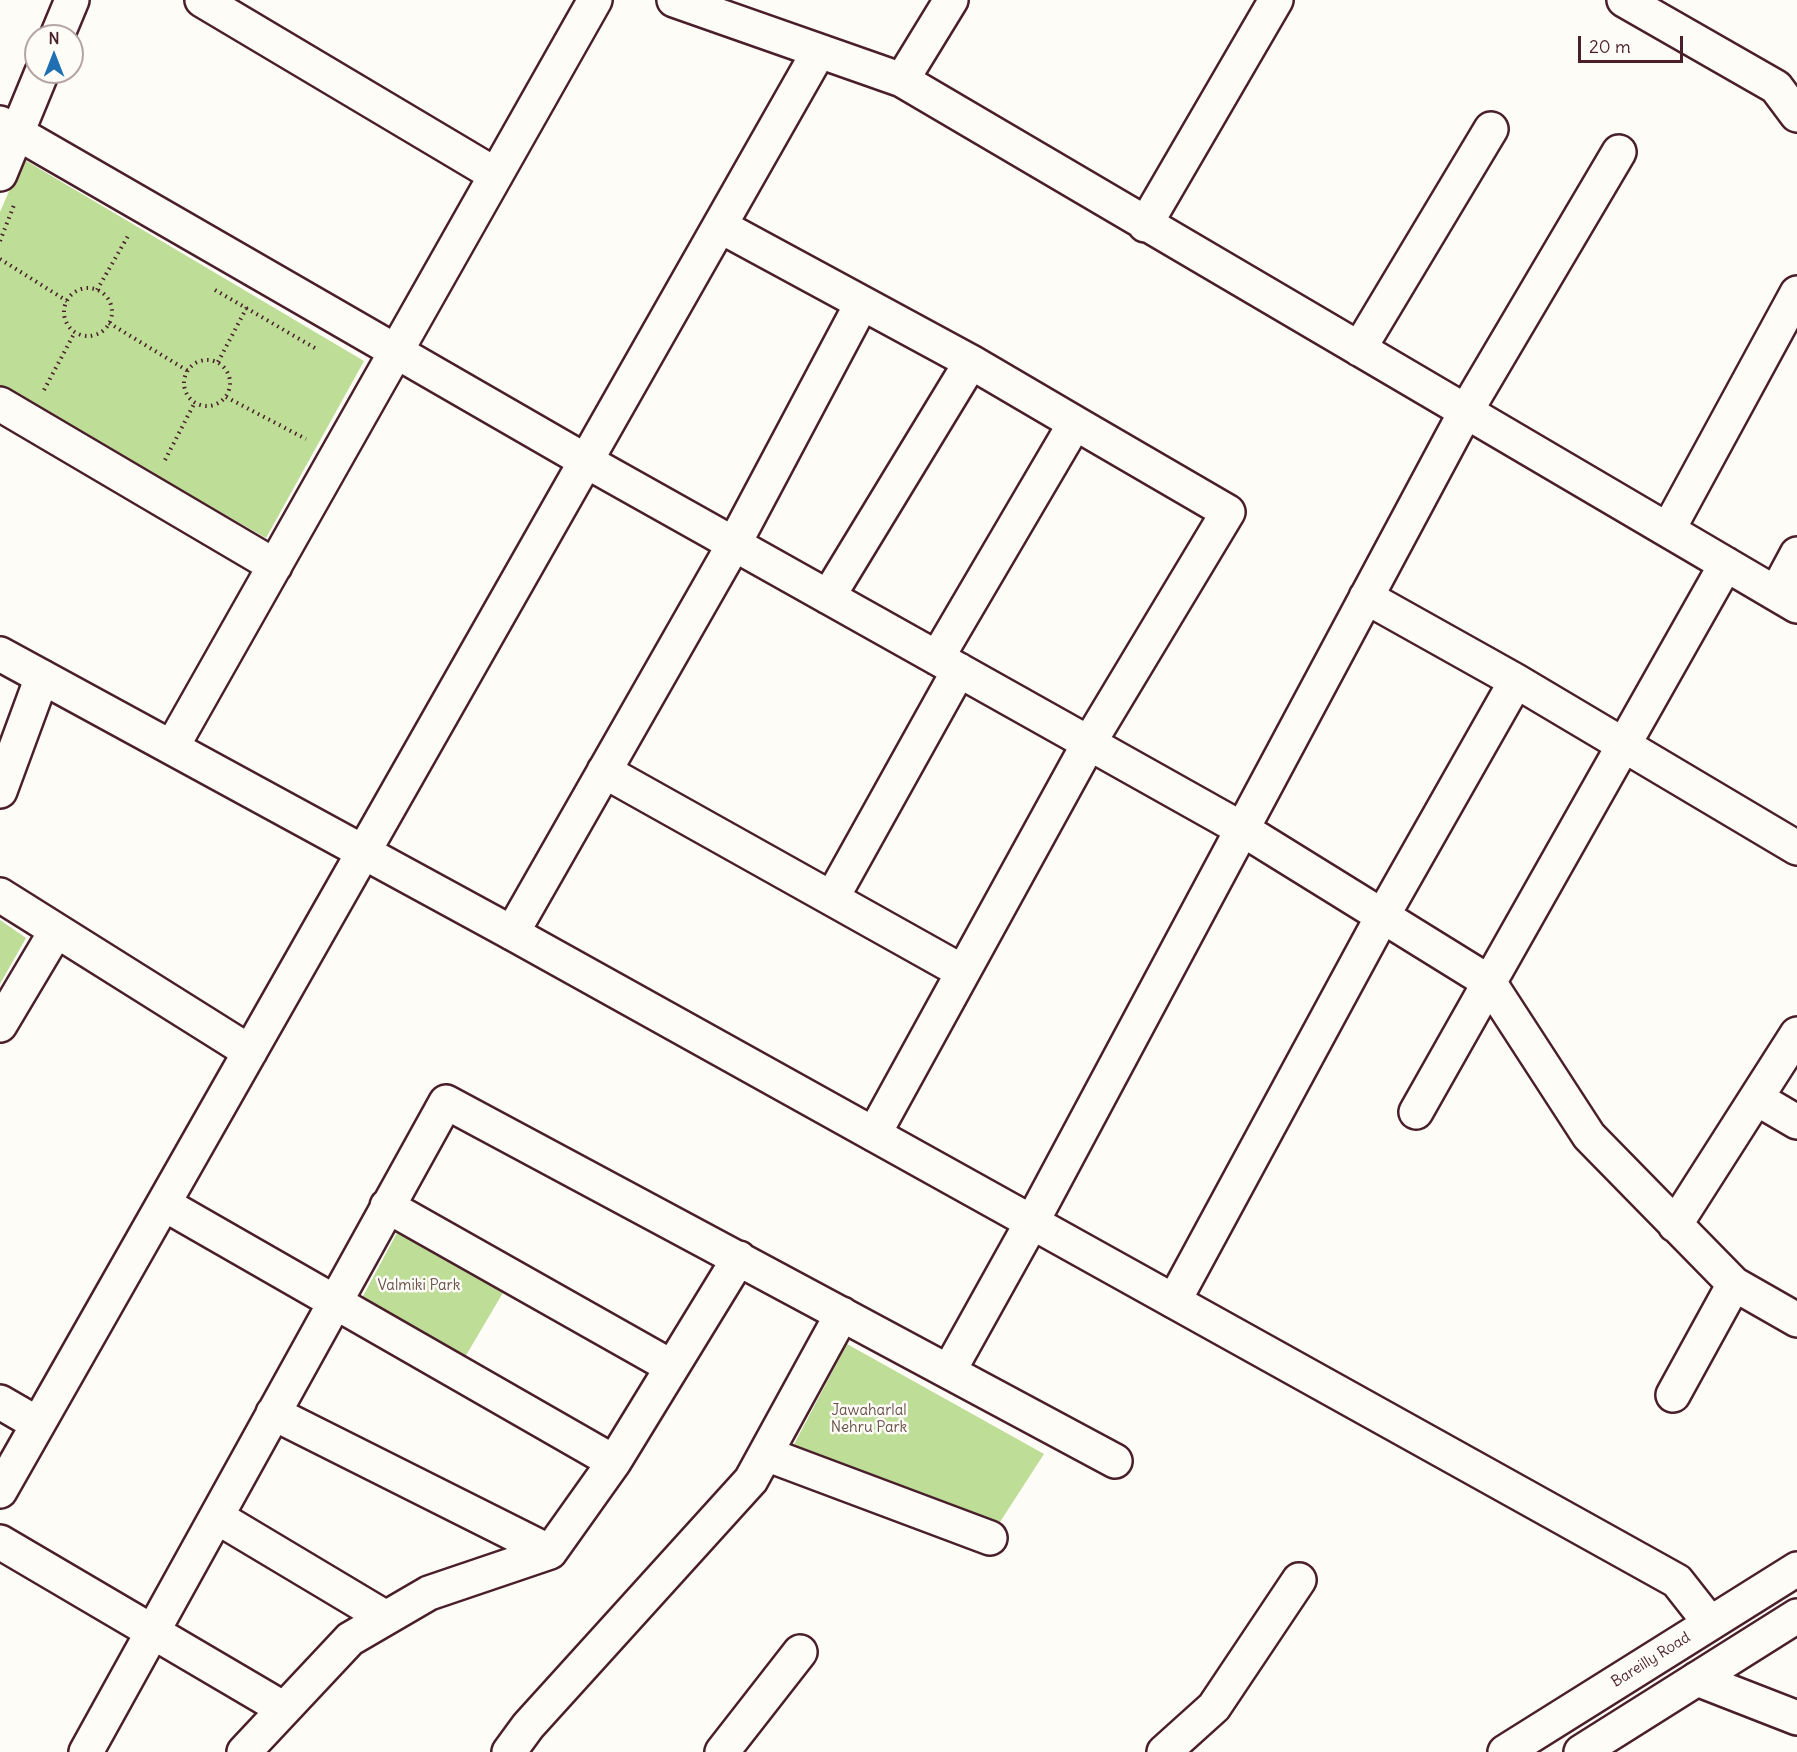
<!DOCTYPE html>
<html>
<head>
<meta charset="utf-8">
<style>
	body { margin:0 }
	#map { position:relative; width:1797px; height:1752px; overflow:hidden; background:#fdfcf7; font-family:Delius,sans-serif }
	canvas { display:block }
	.north { position:absolute; left:24px; top:24px; width:60px; height:60px; box-sizing:border-box; background:#fdfcf7; border:2px solid #b5a4a5; border-radius:50%; rotate:0deg; font-size:16px; font-weight:700; line-height:24px; text-align:center; color:#4a1f2b }
	.north::after { content:''; display:block; margin:auto; width:21px; height:27px; background:#1f6fb2; clip-path:polygon(50% 0,100% 100%,50% 72%,0 100%) }
	.scale { position:absolute; left:1578px; top:36px; width:105px; height:27px; box-sizing:border-box; border:3px solid #4a1f2b; border-top:0; padding-left:8px; font-size:18px; line-height:21px; white-space:nowrap; color:#4a1f2b; -webkit-text-stroke:4px #fdfcf7; paint-order:stroke }
</style>
</head>
<body>
<div id="map">
<canvas width="1797" height="1752"></canvas>
<div class="north">N</div>
<div class="scale">20 m</div>
</div>
<script>
const g = document.querySelector('canvas').getContext('2d');
g.lineJoin = 'round';
function fillPath(path, color) { g.fillStyle = color; g.fill(path, 'evenodd'); }
function stroke(path, color, width, dash) { g.strokeStyle = color; g.lineWidth = width; g.lineCap = dash ? 'butt' : 'round'; g.setLineDash(dash || []); g.stroke(path); }
function label(font, color, halo, rows, align = 'center') {
  g.font = font + ' Delius,sans-serif'; g.lineWidth = 5; g.setLineDash([]); g.textBaseline = 'middle'; g.strokeStyle = halo; g.fillStyle = color; for (const [text, x, y, turn = 0] of rows) {
    g.save(); g.translate(x, y); g.rotate((+turn || 0) * Math.PI / 180); g.textAlign = isNaN(turn) ? turn : align; if (halo) g.strokeText(text, 0, 0); g.fillText(text, 0, 0); g.restore();
  }
}
const green = new Path2D(`
	M23,159L364,361L266,538L0,387V212Z
	M0,920L26,938L0,984Z
	M399,1229L504,1291L465,1357L362,1298Z
	M847,1344L1044,1454L998,1525L791,1450Z`);
const path = new Path2D(`
	M0,241L14,205
	M0,259L67,301
	M64 312a24 24 0 1 1 48 0a24 24 0 1 1-48 0Z
	M97,290L128,236
	M215,290L315,348
	M109,323L188,371
	M184 383a23 23 0 1 1 46 0a23 23 0 1 1-46 0Z
	M218,362L247,307
	M44,390L75,332
	M226,397L306,439
	M165,460L195,402`);
const minor = new Path2D(`
	M202,0L496,175
	M674,0L902,80L1797,606
	M1624,0L1776,87L1797,115
	M57,36L72,0
	M902,80L951,0
	M0,123L586,461L1242,829L1489,982L1589,1136L1734,1284L1797,1320
	M0,174L42,72
	M1145,225L1276,0
	M720,226L971,362L1075,423L937,658
	M1359,349L1491,129
	M0,404L275,566
	M1668,530L1797,293
	M1776,593L1797,554
	M828,597L971,362
	M1366,597L1516,681L1797,848
	M172,747L595,0
	M604,771L963,972
	M0,791L42,677
	M0,895L250,1052
	M832,898L959,670
	M512,933L734,544L862,303
	M0,1025L56,931
	M1756,1098L1797,1122
	M1416,1112L1726,564
	M874,1134L1089,743L1228,512L1075,423
	M164,1204L614,1462L739,1258
	M387,1206L672,1367
	M1675,1225L1797,1034
	M1174,1301L1382,917L1516,681
	M949,1371L1032,1222L1466,411L1619,152
	M1673,1395L1734,1284
	M0,1402L38,1424
	M273,1413L550,1552
	M766,1454L990,1538
	M0,1491L819,51
	M217,1517L386,1618
	M0,1542L284,1709
	M1697,1679L1797,1718
	M86,1752L446,1102L1115,1461
	M244,1752L350,1639L429,1593L550,1552L614,1462
	M509,1752L528,1726L751,1480L842,1314
	M722,1752L800,1652
	M1164,1752L1214,1707L1299,1580`);
const tertiary = new Path2D(`
	M0,654L512,933L1677,1581L1710,1623`);
const primary = new Path2D(`
	M1505,1752L1797,1569
	M1581,1752L1797,1616`);
const parkNames = [
	["Valmiki Park",419,1286],
	["Jawaharlal",869,1411],
	["Nehru Park",869,1428]
];
const streetNames = [
	["Bareilly Road",1651,1660,-32]
];
fillPath(green, '#bedd96');
stroke(minor, '#4a1f2b', 38);
stroke(tertiary, '#4a1f2b', 38);
stroke(primary, '#4a1f2b', 38);
stroke(path, '#4a1f2b', 4, [1.5, 4.5]);
stroke(minor, '#fdfcf7', 33);
stroke(tertiary, '#fdfcf7', 33);
stroke(primary, '#fdfcf7', 33);
label('15px', '#674e46', '#fdfcf7', parkNames);
label('15px', '#4a1f2b', '#fdfcf7', streetNames);
</script>
</body>
</html>
